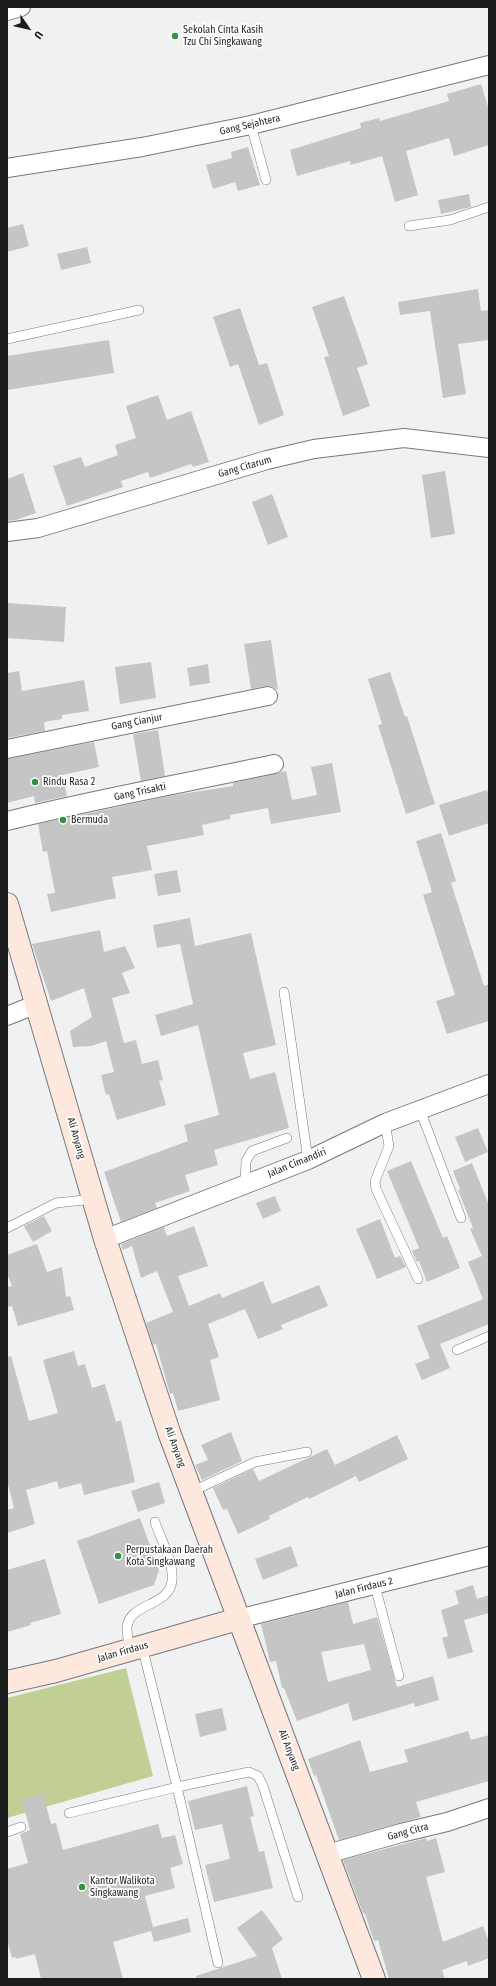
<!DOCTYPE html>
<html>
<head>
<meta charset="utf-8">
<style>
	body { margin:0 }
	#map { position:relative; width:496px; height:1986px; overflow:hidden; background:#f0f1f2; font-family:"Fira Sans Condensed",sans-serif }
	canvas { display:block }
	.frame { position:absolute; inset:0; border:8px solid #1b1c1c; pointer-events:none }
	.north { position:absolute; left:8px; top:8px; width:40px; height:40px; -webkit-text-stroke:3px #fff; paint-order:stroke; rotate:124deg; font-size:11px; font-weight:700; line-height:16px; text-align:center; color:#1b1c1c }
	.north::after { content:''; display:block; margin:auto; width:14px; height:18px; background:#1b1c1c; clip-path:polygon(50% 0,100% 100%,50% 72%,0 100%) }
</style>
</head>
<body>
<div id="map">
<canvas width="496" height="1986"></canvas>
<div class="frame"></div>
<div class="north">U</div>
</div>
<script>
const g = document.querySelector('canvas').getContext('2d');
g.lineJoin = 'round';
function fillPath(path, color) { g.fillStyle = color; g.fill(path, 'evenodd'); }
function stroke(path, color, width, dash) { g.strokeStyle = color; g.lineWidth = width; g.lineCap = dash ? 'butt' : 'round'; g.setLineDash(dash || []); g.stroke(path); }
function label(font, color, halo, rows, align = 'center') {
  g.font = font + ' "Fira Sans Condensed",sans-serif'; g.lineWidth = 3.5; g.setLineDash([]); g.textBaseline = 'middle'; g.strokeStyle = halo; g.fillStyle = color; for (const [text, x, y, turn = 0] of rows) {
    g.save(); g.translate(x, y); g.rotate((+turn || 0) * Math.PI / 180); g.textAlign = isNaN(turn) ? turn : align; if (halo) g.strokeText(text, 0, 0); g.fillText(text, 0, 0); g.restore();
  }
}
const green = new Path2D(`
	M126,1668L153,1776L7,1818V1698Z`);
const building = new Path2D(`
	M481,84L489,110V145L454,156L449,138L406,151L418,195L395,202L382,156L351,165L350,161L297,176L290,150L361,128L360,123L379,118L380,121L449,101L447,94Z
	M248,147L260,185L238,191L235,182L213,189L206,165L232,158L231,152Z
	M469,194L471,207L441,214L438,200Z
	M23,224L29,246L7,252V228Z
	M87,247L91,263L61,270L57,254Z
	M478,289L481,311L489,310V340L458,344L466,394L443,398L430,311L400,315L398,302Z
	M344,296L368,364L357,368L370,406L343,416L324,357L329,356L312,307Z
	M240,308L259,365L267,363L284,415L259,425L238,364L230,367L213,317Z
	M109,340L114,373L7,390V356Z
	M158,395L167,420L191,411L209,462L193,467L191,464L150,478L148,472L121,481L123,487L67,506L53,466L81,457L85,467L118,455L115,445L136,438L126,406Z
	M445,471L455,534L431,538L422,475Z
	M23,473L36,513L16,520L7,521V479Z
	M272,494L288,537L268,545L252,502Z
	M7,603L66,607L64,642L7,638Z
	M271,640L278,690L272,686H266L251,689L244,644Z
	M151,662L156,698L120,704L115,667Z
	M208,664L210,683L190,686L187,668Z
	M19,671L22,691L84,680L89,711L62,715V719L44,722L45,731L7,738V673Z
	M390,672L405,717L407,716L435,804L406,814L378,725L382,724L368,679Z
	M158,730L165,776L141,781L133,734Z
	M94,742L99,767L62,775L67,796L35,803L34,796L7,803V759Z
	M332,763L341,812L271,824L268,808L230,815V819L202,825L204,835L147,846L152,870L112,877L116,898L51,912L47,894L55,893L47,851L43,852L38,824L169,796L233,786V783L286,771L292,800L317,795L311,767Z
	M487,790L489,797V823L449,836L439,805Z
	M441,833L456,881L451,883L484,986L489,984V1021L447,1034L436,1001L455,995L423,895L432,892L416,841Z
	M177,870L181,892L158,896L154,874Z
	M190,918L195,946L251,933L276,1045L243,1053L250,1079L275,1072L289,1128L214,1150L218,1165L185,1175L190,1191L155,1203L157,1208L121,1222L104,1172L188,1141L184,1125L219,1115L198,1025L161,1036L155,1015L193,1004L180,944L157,948L153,925Z
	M100,930L104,952L125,946L135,968L122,973L130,993L112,998L124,1043L136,1040L142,1064L158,1060L163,1080L159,1081L166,1105L117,1120L109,1094L106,1095L101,1075L114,1072L106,1041L91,1046L73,1047L70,1031L92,1017L84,988L51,1001L32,944Z
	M478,1128L488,1152L465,1162L455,1137Z
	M411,1161L443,1238L447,1236L460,1268L427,1282L419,1261L417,1262L412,1251L419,1248L387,1171Z
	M472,1163L489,1205V1324L440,1344L450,1368L422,1380L415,1364L430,1358L417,1326L483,1299L468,1262L482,1256L470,1229L473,1228L458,1190L460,1189L453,1171Z
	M275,1196L281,1211L263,1219L256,1203Z
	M44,1216L52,1231L33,1242L24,1226Z
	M380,1219L395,1258L400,1256L406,1267L377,1279L356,1229Z
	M194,1226L208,1266L178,1276L189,1306L220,1293L222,1298L263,1281L272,1304L319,1285L328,1306L281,1325L283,1329L258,1339L245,1309L208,1324L219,1357L210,1360L220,1400L178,1411L173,1393L170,1394L156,1344L153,1345L146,1323L173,1312L157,1271L141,1278L132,1246L123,1250L121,1244L164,1227L167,1236Z
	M37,1244L47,1272L62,1267L66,1297L70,1296L74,1310L18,1326L12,1306L7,1307V1287L12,1286L7,1273V1255Z
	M74,1351L78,1366L85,1364L92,1388L105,1384L116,1422L121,1420L135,1482L84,1495L81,1483L59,1489L57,1481L26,1490L35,1524L7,1533V1510L14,1508L7,1481V1357L11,1356L29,1421L58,1413L43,1360Z
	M231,1432L242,1461L202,1480L195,1465L208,1460L201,1445Z
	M397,1435L408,1459L359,1482L356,1476L309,1499L308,1497L269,1516L270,1519L238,1534L227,1509L223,1510L213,1488L253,1469L259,1481L327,1449L335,1465Z
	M159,1482L165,1503L138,1512L131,1491Z
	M140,1518L159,1570L154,1585L99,1604L77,1541Z
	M291,1546L298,1566L263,1580L255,1559Z
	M45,1559L61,1614L30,1623L31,1625L7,1632V1570Z
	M473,1585L477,1599L489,1595V1613L464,1620L473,1652L448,1659L442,1638L448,1636L441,1610L459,1604L455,1591Z
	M348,1602L353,1624L377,1617L397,1687L433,1676L439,1700L415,1707L414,1703L353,1721L348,1703L297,1721L284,1688H282L276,1661L270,1662L261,1624ZM364,1644L371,1670L328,1682L321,1652Z
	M222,1708L227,1730L200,1737L195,1714Z
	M468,1731L471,1740L489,1735V1781L416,1802L421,1817L339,1840L316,1775L314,1776L308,1759L360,1740L370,1772L408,1762L404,1750Z
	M247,1786L254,1816L250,1817L259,1852L264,1851L273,1888L214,1902L205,1865L230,1859L222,1824L195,1830L188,1801Z
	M43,1794L51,1824L56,1823L63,1850L158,1824L162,1838L175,1835L183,1864L170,1868L175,1888L145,1896L153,1927L188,1918L191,1932L154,1942L151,1931L113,1942L123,1979H41L35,1954L16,1959V1957L12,1958L7,1940V1869L28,1863L20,1834L30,1830L22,1800Z
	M426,1838L427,1841L436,1838L445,1872L426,1877L443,1942L483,1926L489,1942V1958L468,1966L467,1961L442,1970L445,1979H389L378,1940L374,1941L365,1914L363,1913L343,1860Z
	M262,1910L283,1939L272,1948L282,1979H197L196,1976L257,1956L237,1928Z`);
const lane = new Path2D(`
	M251,125L266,180
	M409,226L450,220L489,207
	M7,339L139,310
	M284,992L308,1160
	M420,1110L461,1218
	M385,1123L389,1146L375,1181L376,1189L418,1279
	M245,1183L246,1161L252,1151L287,1138
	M7,1228L56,1203L94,1199
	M457,1350L489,1336
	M195,1496L197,1489L255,1462L307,1452
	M375,1586L399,1676
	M142,1646L177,1787L249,1772L258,1776L263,1786L298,1897
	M129,1650C129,1643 127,1635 127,1628C128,1603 169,1607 172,1581C174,1562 161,1540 155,1522
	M69,1813L177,1787L218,1963
	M7,1832L21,1827`);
const street = new Path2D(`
	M7,11L21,7
	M7,168L142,147L251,125L489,65
	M7,532L38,528L267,460L314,449L404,438L489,448
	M7,749L268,696
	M7,821C95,799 185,783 274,764
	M7,1016L37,1004
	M105,1239L308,1160L385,1123L489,1084
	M238,1619L489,1556
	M327,1854L401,1833L447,1822L489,1808`);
const secondary = new Path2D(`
	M7,904L105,1239L170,1435L374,1979
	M7,1682L56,1671L238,1619`);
const markers = [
	[175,36,4,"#349042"],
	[35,782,4,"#349042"],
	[63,820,4,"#349042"],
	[118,1556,4,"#349042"],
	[82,1887,4,"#349042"]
];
const poiNames = [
	["Sekolah Cinta Kasih",183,30],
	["Tzu Chi Singkawang",183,42],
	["Rindu Rasa 2",43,782],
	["Bermuda",71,820],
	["Perpustakaan Daerah",126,1550],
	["Kota Singkawang",126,1562],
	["Kantor Walikota",90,1881],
	["Singkawang",90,1893]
];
const streetNames = [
	["Gang Sejahtera",250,125,-13],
	["Gang Citarum",245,467,-16],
	["Gang Cianjur",137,722,-11],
	["Gang Trisakti",140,792,-12],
	["Ali Anyang",76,1138,74],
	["Jalan Cimandiri",297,1163,-22],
	["Ali Anyang",175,1447,70],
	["Jalan Firdaus 2",364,1588,-14],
	["Jalan Firdaus",123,1652,-16],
	["Ali Anyang",289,1750,69],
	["Gang Citra",408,1832,-15]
];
fillPath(green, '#c0d095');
fillPath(building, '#c6c5c6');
stroke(lane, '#77797a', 10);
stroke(street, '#77797a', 20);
stroke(secondary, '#77797a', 24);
stroke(lane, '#fff', 9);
stroke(street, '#fff', 18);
stroke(secondary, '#fee8dd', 22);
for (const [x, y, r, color] of markers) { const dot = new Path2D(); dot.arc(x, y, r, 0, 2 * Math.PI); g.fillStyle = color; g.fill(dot); stroke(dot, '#fff', 1.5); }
label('10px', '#1b1c1c', '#fff', poiNames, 'left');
label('10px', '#1b1c1c', '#fff', streetNames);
</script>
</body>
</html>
